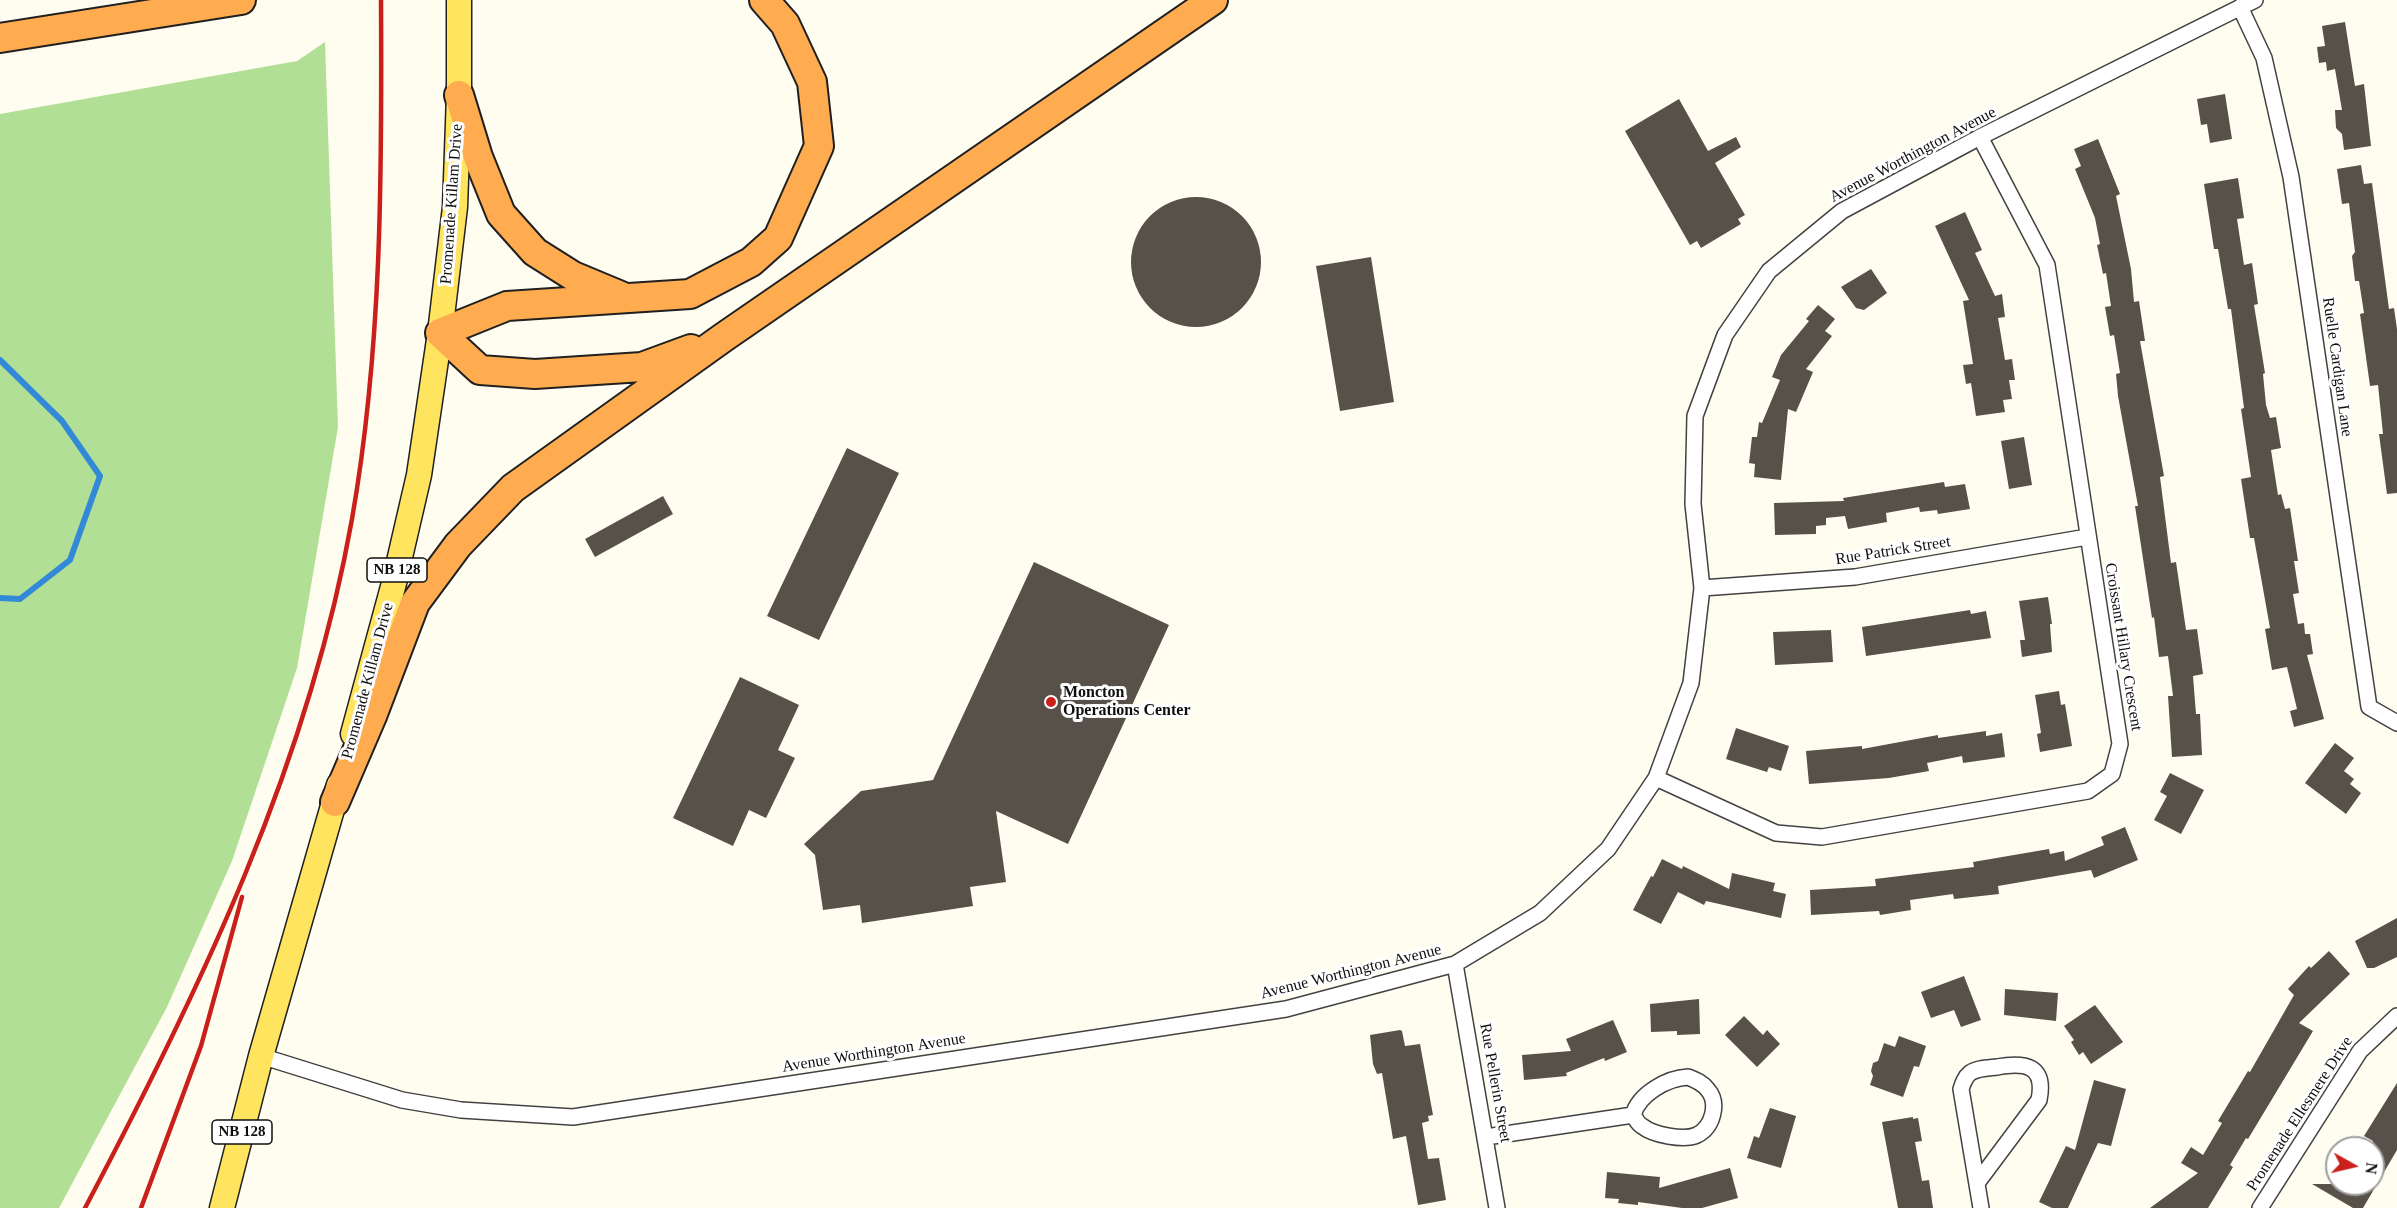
<!DOCTYPE html>
<html>
<head>
<meta charset="utf-8">
<style>
	body { margin:0 }
	#map { position:relative; width:2397px; height:1208px; overflow:hidden; background:#fffdf0; font-family:Georgia,serif }
	canvas { display:block }
	.north { position:absolute; left:2325px; top:1136px; width:60px; height:60px; box-sizing:border-box; background:#fff; border:2px solid #9f9f9f; border-radius:50%; rotate:98deg; font-size:16px; font-weight:700; line-height:24px; text-align:center; color:#0f0f0f }
	.north::after { content:''; display:block; margin:auto; width:21px; height:27px; background:#c9201c; clip-path:polygon(50% 0,100% 100%,50% 72%,0 100%) }
</style>
</head>
<body>
<div id="map">
<canvas width="2397" height="1208"></canvas>
<div class="north">N</div>
</div>
<script>
const g = document.querySelector('canvas').getContext('2d');
g.lineJoin = 'round';
function fillPath(path, color) { g.fillStyle = color; g.fill(path, 'evenodd'); }
function stroke(path, color, width, dash) { g.strokeStyle = color; g.lineWidth = width; g.lineCap = dash ? 'butt' : 'round'; g.setLineDash(dash || []); g.stroke(path); }
function label(font, color, halo, rows, align = 'center') {
  g.font = font + ' Georgia,serif'; g.lineWidth = 6; g.setLineDash([]); g.textBaseline = 'middle'; g.strokeStyle = halo; g.fillStyle = color; for (const [text, x, y, turn = 0] of rows) {
    g.save(); g.translate(x, y); g.rotate((+turn || 0) * Math.PI / 180); g.textAlign = isNaN(turn) ? turn : align; if (halo) g.strokeText(text, 0, 0); g.fillText(text, 0, 0); g.restore();
  }
}
const forest = new Path2D(`
	M325,42L338,427L297,668L232,861L167,1007L59,1208H0V114L297,61Z`);
const stream = new Path2D(`
	M0,360L62,421L100,476L70,560L20,599L0,598`);
const building = new Path2D(`
	M2345,22L2355,86L2364,84L2371,146L2344,150L2342,134L2336,128L2335,110H2342L2335,69L2327,71L2326,62L2319,63L2317,47L2325,46L2322,26Z
	M2225,94L2232,139L2210,143L2207,124L2201,125L2197,99Z
	M1679,99L1708,151L1736,137L1741,147L1715,163L1745,215L1738,219L1741,224L1701,248L1697,241L1690,245L1625,131Z
	M2098,139L2120,194L2116,196L2131,269L2134,302L2139,301L2145,341H2140L2164,476L2160,477L2171,563L2176,562L2186,630L2197,629L2203,674L2193,676L2196,714H2200L2202,755L2172,757L2168,696H2173L2168,656L2159,657L2154,617L2152,618L2135,506H2138L2118,396L2116,374L2120,373L2114,335L2110,336L2105,307L2111,306L2106,273L2103,274L2097,245L2100,244L2095,218L2075,169L2081,166L2074,149Z
	M2361,165L2364,184L2372,183L2389,309L2394,308L2397,329V493L2387,494L2379,434H2383L2378,385L2370,386L2360,314L2364,313L2359,281H2355L2352,256L2355,252L2349,203L2342,204L2337,169Z
	M2238,178L2244,218L2237,219L2244,265L2252,263L2258,304L2254,305L2265,373L2263,374L2266,405L2270,418L2276,417L2281,448L2271,450L2278,495L2281,494L2285,509L2290,508L2298,561H2294L2299,593L2293,594L2298,624L2304,623L2305,634H2310L2313,654L2307,655L2324,719L2294,727L2290,711L2297,709L2287,667L2272,670L2265,629L2270,628L2254,538H2250L2241,479L2251,477L2241,409L2244,408L2231,309H2228L2218,249H2214L2204,184Z
	M1131 262a65 65 0 1 1 130 0a65 65 0 1 1-130 0Z
	M1965,212L1982,250L1975,253L1995,296L2002,294L2005,317L1998,318L2005,360L2012,359L2015,380H2009L2012,399L2003,400L2005,412L1976,416L1971,383L1966,384L1963,365L1973,364L1963,301L1969,300L1935,226Z
	M1371,257L1394,402L1340,411L1316,266Z
	M1871,269L1887,293L1864,310L1856,308L1841,287Z
	M1818,305L1835,319L1825,331L1832,336L1806,369L1813,372L1796,412L1788,409L1781,480L1754,477L1755,464L1749,463L1752,437H1757L1759,422L1762,423L1780,380L1772,377L1781,355L1809,321L1806,319Z
	M2024,437L2032,485L2009,489L2001,441Z
	M847,448L899,473L819,640L767,616Z
	M1944,482L1945,487L1965,484L1970,509L1938,514L1937,510L1920,512L1919,507L1886,513L1887,522L1848,529L1845,516L1826,518V525L1816,526V534L1775,535L1774,503L1844,501L1843,498Z
	M663,496L673,514L595,557L585,539Z
	M1034,562L1169,625L1068,844L996,811L1006,882L970,887L973,906L862,923L860,905L823,910L815,855L804,844L861,791L933,780Z
	M2048,597L2052,624H2050L2052,652L2022,657L2020,640H2025L2019,601Z
	M1970,610L1971,614L1986,611L1991,638L1866,656L1862,627Z
	M1831,630L1833,662L1775,665L1773,632Z
	M740,677L799,705L778,750L795,758L766,818L749,810L733,846L673,818Z
	M2059,691L2061,705L2065,704L2072,746L2040,752L2037,734L2041,733L2035,695Z
	M1736,728L1789,746L1781,771L1769,767L1767,772L1726,759Z
	M1986,731V736L2002,733L2005,757L1963,763L1962,756L1927,763L1929,771L1889,778L1809,784L1806,751L1862,746V749L1938,735V738Z
	M2335,743L2354,758L2344,771L2354,779L2350,784L2361,793L2346,814L2305,783Z
	M2170,773L2204,790L2181,834L2154,820L2167,796L2160,792Z
	M2125,827L2138,860L2094,878L2091,870L1998,886L1999,894L1954,899L1953,894L1910,900L1911,910L1880,915L1879,911L1811,915L1810,890L1876,886L1875,879L1974,867L1973,862L2049,849L2050,854L2064,851L2065,861L2104,845L2101,837Z
	M1662,859L1682,869L1683,866L1729,889L1732,873L1775,883L1773,891L1786,894L1781,918L1706,901L1704,905L1678,892L1661,924L1633,910L1651,876L1653,877Z
	M2397,918V957L2374,968H2367L2355,941Z
	M2329,951L2350,974L2299,1023L2313,1031L2248,1139L2246,1138L2230,1165L2233,1167L2208,1208H2150L2198,1173L2181,1163L2191,1147L2203,1155L2222,1123L2218,1121L2248,1071L2250,1072L2294,995L2288,989L2309,966L2311,968Z
	M1964,976L1981,1020L1961,1027L1954,1010L1931,1018L1921,992Z
	M2005,989L2058,993L2056,1021L2004,1015Z
	M1699,999L1700,1034L1677,1035V1031L1651,1032L1650,1004Z
	M2095,1005L2123,1042L2091,1064L2083,1052L2079,1055L2071,1042L2074,1040L2064,1026Z
	M1744,1016L1763,1035L1767,1030L1780,1044L1757,1067L1725,1035Z
	M1613,1020L1627,1052L1605,1061L1604,1058L1566,1073L1567,1076L1524,1080L1522,1055L1571,1051L1566,1039Z
	M1400,1030L1402,1031L1405,1046L1420,1044L1433,1115L1428,1116L1429,1121L1422,1123L1428,1159L1439,1158L1446,1200L1418,1205L1406,1136L1393,1139L1382,1073L1377,1074L1373,1064L1370,1035Z
	M1899,1036L1926,1046L1919,1067L1914,1066L1903,1097L1870,1085L1873,1076L1871,1071L1873,1063L1878,1061L1884,1043L1895,1047Z
	M2094,1080L2126,1089L2111,1146L2098,1143L2068,1208H2052L2039,1202L2066,1146L2075,1150Z
	M2397,1083V1150L2363,1208H2353L2312,1184H2373V1141L2364,1136Z
	M1770,1108L1796,1116L1781,1168L1747,1158L1754,1136L1759,1138Z
	M1913,1117V1119L1918,1118L1922,1141L1915,1142L1922,1181L1929,1180L1933,1208H1898L1882,1122Z
	M1730,1168L1738,1198L1702,1208H1682L1638,1202V1205L1618,1203L1619,1199L1605,1198L1607,1172L1660,1177L1659,1188Z`);
const minor = new Path2D(`
	M2240,7L2264,58L2291,177L2369,707L2397,723
	M1702,588L1855,577L2087,537
	M1656,778L1776,833L1822,837L2088,791L2112,774L2120,744L2047,265L1980,137
	M1455,964L1497,1208
	M261,1056L402,1100L461,1110L573,1117L1286,1009L1455,964L1540,913L1608,849L1656,778L1691,683L1702,588L1693,504L1695,416L1725,335L1769,271L1842,211L1980,137L2255,0
	M1688,1077C1696,1080 1703,1083 1708,1090C1719,1103 1713,1127 1697,1135C1684,1141 1653,1135 1642,1126C1638,1124 1636,1119 1633,1115C1639,1094 1667,1078 1688,1077Z
	M1486,1137L1633,1115
	M1977,1183L2039,1100C2046,1065 2025,1062 1997,1067C1988,1068 1977,1068 1970,1073C1965,1077 1963,1083 1961,1089L1981,1208
	M2260,1208L2360,1051L2397,1016`);
const primary = new Path2D(`
	M353,734L394,583L419,475L440,333L455,207L459,95V0
	M222,1208L261,1056L339,785`);
const motorway = new Path2D(`
	M0,38L241,0
	M459,95L478,157L501,214L535,252L573,276L621,296
	M691,349L642,367L535,374L480,370L440,333L507,306L690,294L751,262L778,238L819,146L812,82L785,24L764,0
	M335,802L372,716L415,603L458,545L513,488L724,337L1213,0`);
const rail = new Path2D(`
	M85,1208C200,990 309,763 352,519C382,348 382,173 381,0
	M141,1208L201,1046L242,897`);
const markers = [
	[1051,702,6,"#c9201c"]
];
const shields = [
	[397,570,60],
	[242,1132,60]
];
const shieldNames = [
	["NB 128",397,570],
	["NB 128",242,1132]
];
const streetNames = [
	["Avenue Worthington Avenue",1913,155,-28],
	["Promenade Killam Drive",452,204,-86],
	["Ruelle Cardigan Lane",2337,367,82],
	["Rue Patrick Street",1893,551,-9],
	["Croissant Hillary Crescent",2123,647,81],
	["Promenade Killam Drive",368,681,-75],
	["Avenue Worthington Avenue",1351,972,-14],
	["Avenue Worthington Avenue",874,1053,-9],
	["Rue Pellerin Street",1495,1083,80],
	["Promenade Ellesmere Drive",2300,1114,-57]
];
const poiNames = [
	["Moncton",1063,693],
	["Operations Center",1063,711]
];
fillPath(forest, '#b1df95');
stroke(stream, '#3289d7', 6);
fillPath(building, '#58514a');
stroke(minor, '#424242', 18);
stroke(primary, '#202020', 27);
stroke(motorway, '#202020', 32);
stroke(minor, '#fff', 15);
stroke(primary, '#ffe460', 24);
stroke(motorway, '#feac4f', 28);
stroke(rail, '#c9201c', 4.5);
for (const [x, y, r, color] of markers) { const dot = new Path2D(); dot.arc(x, y, r, 0, 2 * Math.PI); g.fillStyle = color; g.fill(dot); stroke(dot, '#fff', 2); }
for (const [x, y, w] of shields) { const box = new Path2D(); box.roundRect(x - w / 2, y - 12, w, 24, 4.5); g.fillStyle = '#fff'; g.fill(box); stroke(box, '#0f0f0f', 1.5); }
label('bold 15px', '#0f0f0f', null, shieldNames);
label('16px', '#0f0f0f', '#fff', streetNames);
label('bold 16px', '#0f0f0f', '#fff', poiNames, 'left');
</script>
</body>
</html>
